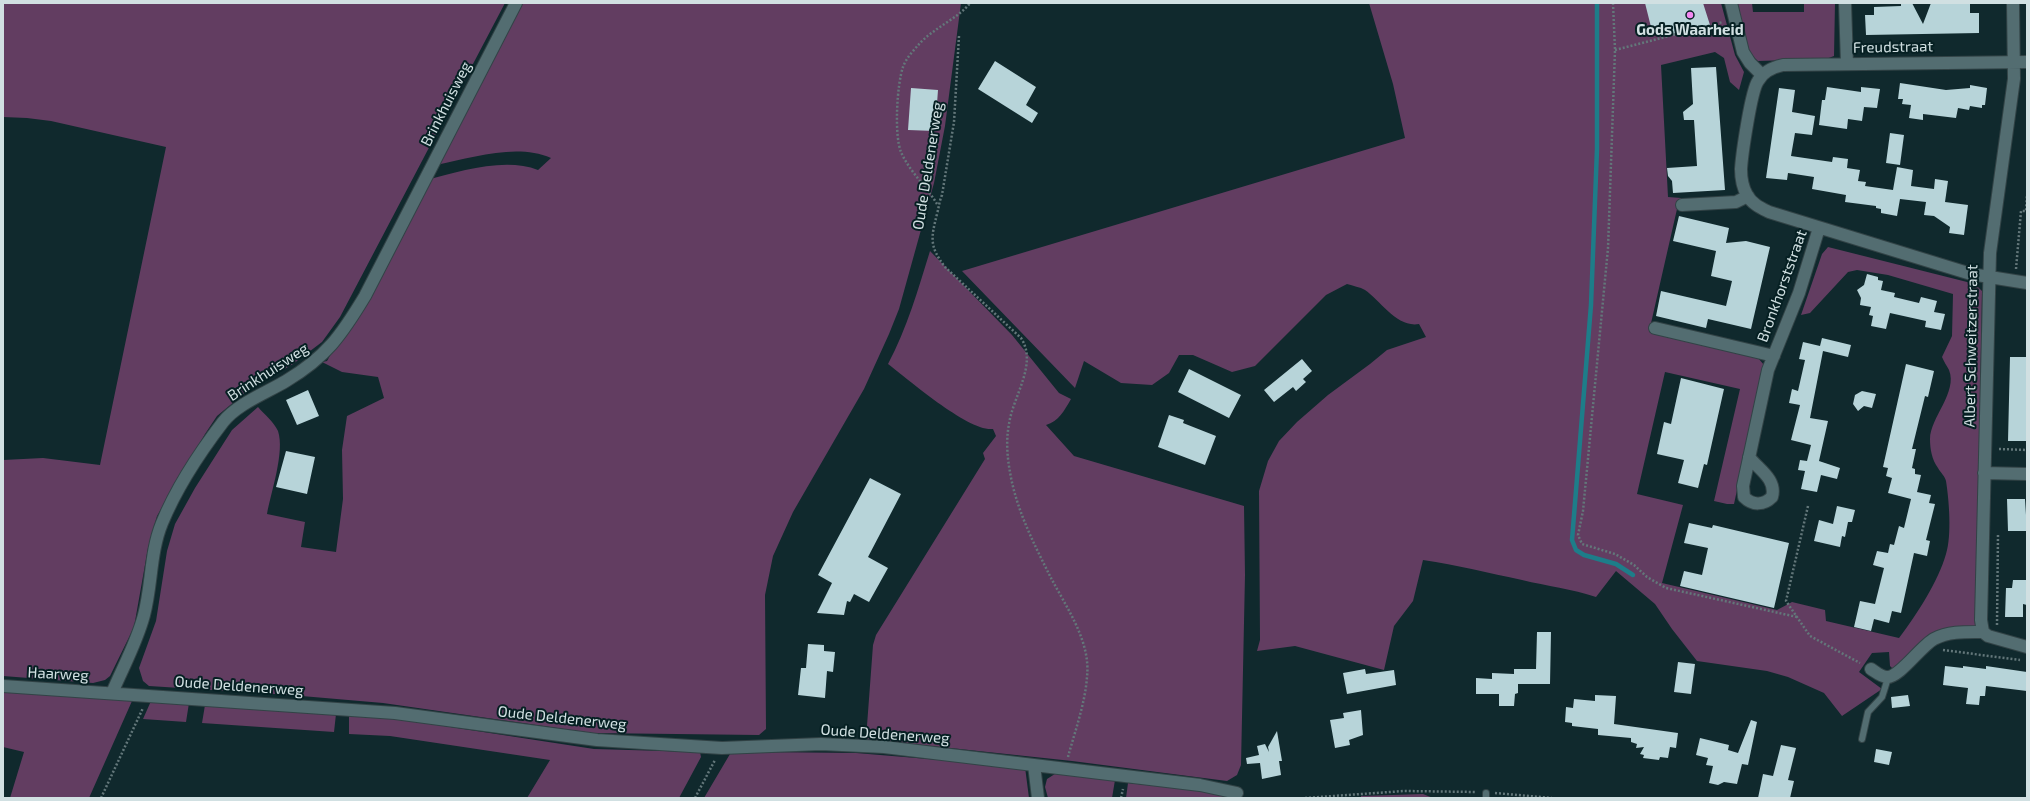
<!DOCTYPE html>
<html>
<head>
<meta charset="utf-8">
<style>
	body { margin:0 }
	#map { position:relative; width:2030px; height:801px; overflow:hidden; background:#10292d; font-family:"Exo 2",sans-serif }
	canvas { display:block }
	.frame { position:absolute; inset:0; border:4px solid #d1e0e2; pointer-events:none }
</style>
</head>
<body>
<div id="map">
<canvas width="2030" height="801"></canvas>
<div class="frame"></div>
</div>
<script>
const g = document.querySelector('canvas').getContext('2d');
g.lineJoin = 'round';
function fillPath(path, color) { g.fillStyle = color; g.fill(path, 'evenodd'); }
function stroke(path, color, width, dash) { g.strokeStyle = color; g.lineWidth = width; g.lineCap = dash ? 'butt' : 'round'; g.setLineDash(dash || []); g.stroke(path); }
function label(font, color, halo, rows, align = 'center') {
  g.font = font + ' "Exo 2",sans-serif'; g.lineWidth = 4; g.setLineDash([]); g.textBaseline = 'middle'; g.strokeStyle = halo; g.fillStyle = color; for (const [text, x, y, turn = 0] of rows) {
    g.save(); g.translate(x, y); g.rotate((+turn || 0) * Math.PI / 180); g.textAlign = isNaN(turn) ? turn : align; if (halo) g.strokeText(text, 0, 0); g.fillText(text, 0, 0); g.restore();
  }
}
const green = new Path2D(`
	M3,3H505L340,317L322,342L293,364L246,392L217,416L205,434L157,516L148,548L134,627L110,676L105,680L93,683L3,676V460L43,458L100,465L166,147L51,121L27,118L3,117Z
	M522,3H961L945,126L934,183L899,309L889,334L864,389L793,512L773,556L765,595L766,729L759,735L592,733L383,703L290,695L149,686L143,681L139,668L156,621L167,551L175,524L195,488L232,430L258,407C264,414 274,422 278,431C285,452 271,492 267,514L305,522L301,547L336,552L343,499L342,450L347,416L384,398L378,377L342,372L322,362L327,361L427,180C459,171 506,157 538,170L551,158C516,143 472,158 436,165Z
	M1369,3H1721L1735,55L1744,72L1739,90L1730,82L1724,58L1715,52L1661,65L1668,197L1681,198L1682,210L1677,209L1649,332L1758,358L1764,365L1734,504H1727L1714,501L1740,389L1665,372L1637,494L1683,505L1662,583L1777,610L1792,602L1825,610L1826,621L1899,638C1917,614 1938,582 1946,554C1952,535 1949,500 1946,481C1945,476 1940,472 1938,468C1932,460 1930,449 1930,439C1930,418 1958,392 1949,370C1947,366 1944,362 1942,357L1952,336L1953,294L1888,275L1857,270L1848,272L1810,313L1801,315L1822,254L1828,247L1975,284L1982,291L1976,628L1952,633L1900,667L1892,668L1890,666L1889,652L1872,653L1859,672L1882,689L1842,716L1824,693L1788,677L1767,671L1697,661L1672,629L1655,604L1616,571L1596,597C1572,589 1547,586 1522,580C1489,573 1457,565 1423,560L1413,601L1394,626L1384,670L1295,646L1257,651L1260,640L1259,491L1268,461L1279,441L1297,422L1328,395L1370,364L1387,350L1426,337L1419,324C1397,328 1381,301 1365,290C1360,287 1353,286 1347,284L1326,295L1255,366L1232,372L1193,355H1179L1169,373L1152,385L1121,383L1084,361L1075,388L962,271L1405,138L1393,84Z
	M1733,3H1752L1753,12H1804V3H1835L1834,56L1826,59L1758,61C1742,49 1739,22 1733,3Z
	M930,251L1012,335L1059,393L1071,399C1064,411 1059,421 1046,425L1074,456L1244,506L1245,575L1241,765L1237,775L1227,781L1072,761L866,739L873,645L876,635L985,459L983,453L996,436L993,429C969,432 909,380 888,364C907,328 918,290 930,251Z
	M3,692L132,701L89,798H10L24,752L3,747Z
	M151,701L189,703L186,722L143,719Z
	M205,705L336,714L334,732L202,723Z
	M349,715L392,718L594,749L700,752L701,757L679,798H527L550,760L390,736L349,734Z
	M760,752L856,753L1025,767L1029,798H704L730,754Z
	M1058,772L1115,780L1112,798H1048L1045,787L1047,779Z
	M1128,783L1225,793L1232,798H1126Z
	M1423,794L1433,798H1361V796Z`);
const stream = new Path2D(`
	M1597,3V149L1591,305L1572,540L1576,550L1584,555L1616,564L1633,575`);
const building = new Path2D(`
	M1645,3H1703L1710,25L1660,37L1657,26L1651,27Z
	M1901,3H1912L1923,24L1931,3H1970V13H1979V33L1866,35L1865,15H1874V7L1901,6Z
	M995,61L1036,87L1026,105L1038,113L1032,123L978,89Z
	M1716,67L1725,190L1673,193L1672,181L1668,176L1667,168L1697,166L1694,120H1684L1683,112L1693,104L1691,68Z
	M1900,83L1946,90L1970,88V85L1987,88L1985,105H1982V108L1970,106L1969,110L1958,108L1956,118L1923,114V120L1909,118L1911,105L1902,104L1903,99H1898Z
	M1827,87L1861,92V87L1880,89L1877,108L1864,107L1862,121L1848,119L1847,129L1819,125L1822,100H1825Z
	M911,88L938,90L935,131L908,130Z
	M1779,88L1795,90L1792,112L1815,116L1812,135L1795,133L1791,156L1832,162L1833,157L1848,159L1847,168L1860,170L1858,181L1866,182L1865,186L1893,190L1897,167L1913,170L1911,186L1934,189L1935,179L1948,181L1945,202L1968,205L1964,235L1949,233L1950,227L1934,216L1924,215L1926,202L1900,199L1897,216L1881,213V209L1876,208V206L1845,202L1846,195L1812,189L1814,177L1788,173L1787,180L1766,178Z
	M1890,133L1904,135L1900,165L1886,163Z
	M1679,216L1729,228L1726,243L1746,241L1770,247L1751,329L1708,319L1706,328L1656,316L1661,291L1726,306L1732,281L1711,276L1716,251L1673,241Z
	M1867,274L1878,277V280L1883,281L1881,290L1895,293L1894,297L1919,303L1921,297L1937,301L1934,312L1945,314L1941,330L1925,327L1926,321L1890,313L1886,329L1871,326L1873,316L1869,315L1871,307L1860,305L1861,298L1857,290L1864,285Z
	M1822,338L1851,345L1848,357L1823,351L1810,418L1828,421L1819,461L1840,468L1837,479L1821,475L1817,492L1801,489L1805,471L1798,470L1800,460L1807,461L1811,445L1791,440L1800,405L1789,403L1792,389L1798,391L1805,360L1799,359L1803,342L1820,346Z
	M2010,357H2027V441H2008Z
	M1302,359L1312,371L1303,379L1306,382L1296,391L1293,387L1274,402L1264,390Z
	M1906,364L1934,371L1928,397L1925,396L1912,449H1916L1912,468L1915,469V474L1921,475L1917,492L1931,495L1929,503L1935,504L1926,540L1930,541L1927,556L1914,553L1901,613L1892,611L1889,623L1874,619L1871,631L1854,627L1860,601L1875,604L1884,568L1873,565L1877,551L1888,553L1890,544L1894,545L1899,526L1904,528L1911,499L1888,493L1892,478L1886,476L1888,468L1883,467Z
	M1189,369L1241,395L1229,418L1178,392Z
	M1681,378L1724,389L1707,465L1704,464L1698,488L1678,483L1684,460L1657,454L1664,422L1671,424Z
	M308,390L319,416L297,425L286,400Z
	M1862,391L1876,394L1872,408L1864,406L1858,411L1853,404L1855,395Z
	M1169,415L1184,420L1183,423L1216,436L1205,465L1158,447Z
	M286,451L315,457L307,494L276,487Z
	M870,478L901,494L868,557L888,568L869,602L854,594L850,602L847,601L844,615L817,613L832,583L818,575Z
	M2007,499H2025L2027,531H2008Z
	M1837,506L1855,510L1852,522H1848L1845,537L1842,536L1840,547L1814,541L1819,520L1833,524Z
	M1689,523L1712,528L1713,525L1789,543L1774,608L1680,586L1684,571L1702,575L1708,548L1684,543Z
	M2013,580H2027V605L2023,604V617H2005L2006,588H2012Z
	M1537,632H1551L1550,684H1518V693L1515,694L1514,706H1499V694H1476V678L1492,679V673L1514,674V669H1536Z
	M808,644L824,645V651L835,652L833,672L827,671L825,698L798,695L801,668H806Z
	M1678,662L1695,664L1691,694L1674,692Z
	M1945,666L1963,668V666L1986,669V666L2027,672V691L1986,686L1985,696H1980L1979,705L1966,704L1968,688L1943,685Z
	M1365,669L1366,674L1394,670L1396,685L1347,694L1343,673Z
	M1595,695L1616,696L1614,724L1678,733L1676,748L1670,747L1668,758L1660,757L1659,760L1643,758L1644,755L1640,754L1644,747L1636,748L1637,744L1631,742V738L1598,735V729L1572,726V723L1565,722L1566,707L1573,708L1574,699L1595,701Z
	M1908,695L1910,706L1892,708L1891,697Z
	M1361,710L1363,735L1349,740L1350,745L1335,748L1330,720L1344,718L1343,713Z
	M1751,720L1757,722L1748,765L1742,764L1737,784L1724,782L1718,785L1709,783L1713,766L1706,765L1708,758L1696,755L1700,738L1729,745L1728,750L1738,753Z
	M1277,731L1282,761H1279L1281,775L1262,779L1260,763L1247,764L1246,758L1259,755L1257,746L1265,744L1269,752L1268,747Z
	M1781,745L1796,748L1788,780L1794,781L1790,798H1758L1763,774L1773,776Z
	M1876,749L1892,752L1889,765L1874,762Z`);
const path = new Path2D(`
	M1613,3L1615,50L1608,248L1583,511L1578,535L1582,544L1615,554L1634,565L1647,577L1666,588L1797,617
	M959,36L954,122L942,195C939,202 939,207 937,214C931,238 929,246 945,267L1021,338C1038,364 1013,396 1009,424C1006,440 1007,456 1010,472C1016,509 1034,544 1050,576C1066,607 1091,641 1087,677C1085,704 1075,731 1068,757
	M1615,50L1723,22
	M937,204C927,187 909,171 901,152C894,135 897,84 903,67C906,58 914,50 920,43C934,28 960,17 970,3
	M2016,269L2021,211H2026L2027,195
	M1999,449L2027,450
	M1808,506L1786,601L1810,636L1860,663
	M1997,625L1998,534
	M1943,650L2020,660
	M1495,793L1552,798
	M101,798L143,708
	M695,798L715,760
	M1121,798L1123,789
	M1305,798L1404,791L1476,792`);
const lane = new Path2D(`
	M1862,739L1868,712L1882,697L1888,678
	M1486,798V793`);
const street = new Path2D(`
	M1731,3L1743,52L1750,63L1762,75
	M1845,3L1847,64
	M2013,3L2014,79L1990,253L1981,620L1983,632L1988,636L2027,647
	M2027,62L1783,65C1774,67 1763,72 1758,81C1751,91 1742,154 1741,169C1741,177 1743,188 1747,195C1752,204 1761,208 1769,212L1971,274L2027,283
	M1682,205L1736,202L1748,196
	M1655,328L1774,356
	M1749,457C1758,469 1777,479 1772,497C1764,505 1753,506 1744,497L1743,486L1768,370L1799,293L1819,228
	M1984,473L2027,474
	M1871,669C1876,672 1881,677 1887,677C1899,678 1921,646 1934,639C1949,631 1967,632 1983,632
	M3,686L395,713L597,740L722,748L821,744L884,747L1200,785L1237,793
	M112,693C123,667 137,642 144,615C152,585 150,552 162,523C176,489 200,452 223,422C237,404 266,393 286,381C326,357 341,336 365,296L516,3
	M1034,765L1038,798`);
const markers = [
	[1690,15,4,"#f389f1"]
];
const poiNames = [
	["Gods Waarheid",1690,30]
];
const streetNames = [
	["Freudstraat",1893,47,-1],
	["Brinkhuisweg",446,104,-63],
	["Oude Deldenerweg",928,166,-81],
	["Bronkhorststraat",1782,286,-70],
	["Albert Schweitzerstraat",1971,346,-89],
	["Brinkhuisweg",268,372,-33],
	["Haarweg",58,674,3],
	["Oude Deldenerweg",239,686,4],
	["Oude Deldenerweg",562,718,6],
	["Oude Deldenerweg",885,734,4]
];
fillPath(green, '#623d61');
stroke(stream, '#1d7d89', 4.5);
fillPath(building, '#b7d4d9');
stroke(lane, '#324346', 8);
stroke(street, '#324346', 14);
stroke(path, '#63777a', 2.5, [2, 2]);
stroke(lane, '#536d71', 6);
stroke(street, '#536d71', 12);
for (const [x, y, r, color] of markers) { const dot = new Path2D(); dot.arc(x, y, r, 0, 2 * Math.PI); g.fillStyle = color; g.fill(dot); stroke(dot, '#062023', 1.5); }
label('bold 15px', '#d1e0e2', '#062023', poiNames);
label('15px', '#d1e0e2', '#062023', streetNames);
</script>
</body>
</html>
